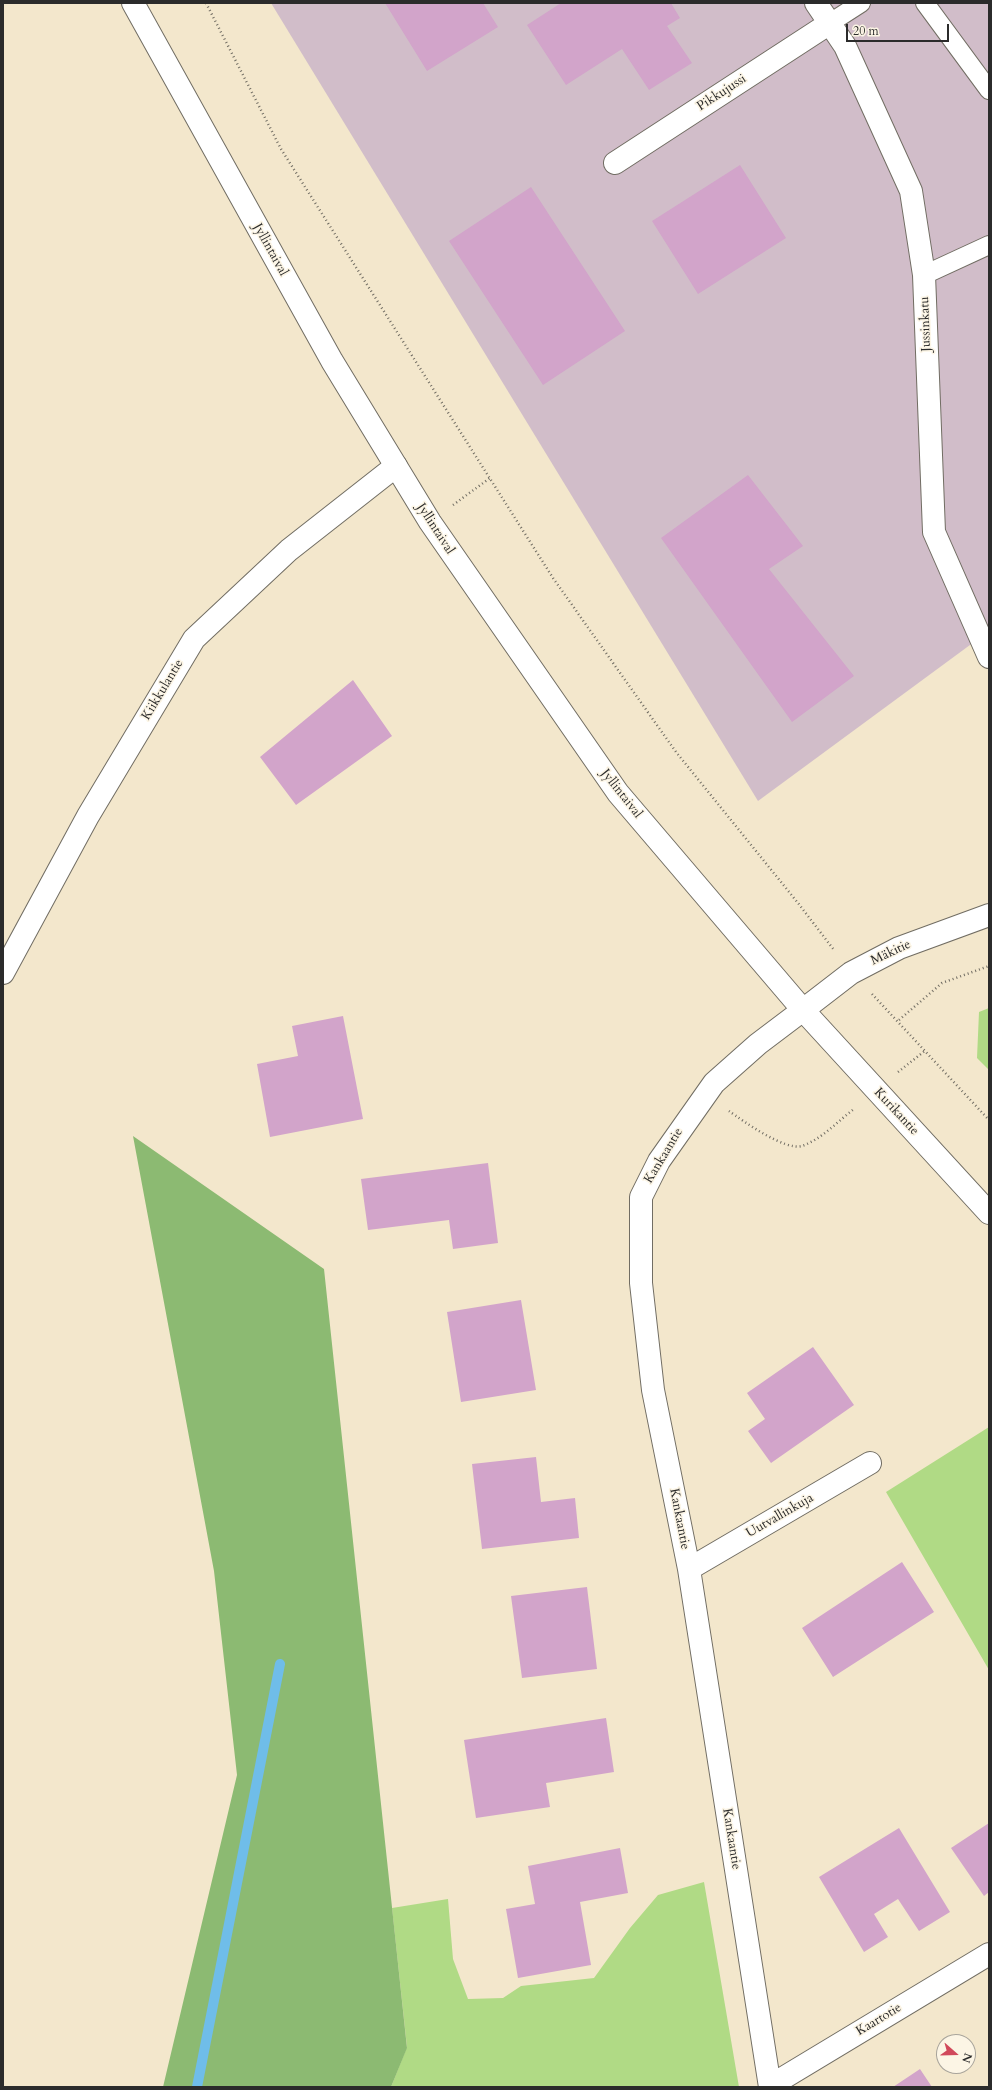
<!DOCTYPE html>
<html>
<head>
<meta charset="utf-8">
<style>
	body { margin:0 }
	#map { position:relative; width:992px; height:2090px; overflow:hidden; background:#f3e7cc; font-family:Cardo,serif }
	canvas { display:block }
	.frame { position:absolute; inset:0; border:4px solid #2b2b2b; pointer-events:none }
	.north { position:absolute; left:936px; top:2034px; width:40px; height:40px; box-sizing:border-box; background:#fcf5e5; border:1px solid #a8a49b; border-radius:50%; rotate:110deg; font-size:11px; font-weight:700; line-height:16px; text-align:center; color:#2b2b2b }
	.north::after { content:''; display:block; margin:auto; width:14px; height:18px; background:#d1495b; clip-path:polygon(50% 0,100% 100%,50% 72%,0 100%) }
	.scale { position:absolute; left:846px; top:24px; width:103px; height:18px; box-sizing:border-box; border:2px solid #2b2b2b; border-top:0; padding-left:5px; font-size:12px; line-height:14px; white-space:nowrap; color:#2b2b2b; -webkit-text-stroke:3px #fcf5e5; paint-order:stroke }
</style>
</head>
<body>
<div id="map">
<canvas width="992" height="2090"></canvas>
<div class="frame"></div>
<div class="north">N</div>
<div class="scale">20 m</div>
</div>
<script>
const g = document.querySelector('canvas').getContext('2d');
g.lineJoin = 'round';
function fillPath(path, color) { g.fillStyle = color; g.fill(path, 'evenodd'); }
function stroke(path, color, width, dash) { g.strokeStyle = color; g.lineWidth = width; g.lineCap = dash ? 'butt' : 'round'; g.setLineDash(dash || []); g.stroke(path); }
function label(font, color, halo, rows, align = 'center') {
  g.font = font + ' Cardo,serif'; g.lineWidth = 3; g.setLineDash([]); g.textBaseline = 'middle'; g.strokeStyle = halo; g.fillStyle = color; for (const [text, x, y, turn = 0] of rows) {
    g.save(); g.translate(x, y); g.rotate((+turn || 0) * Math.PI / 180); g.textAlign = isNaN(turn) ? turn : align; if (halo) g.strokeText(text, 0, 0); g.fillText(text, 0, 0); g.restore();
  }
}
const industrial = new Path2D(`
	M271,3H989V631L758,801Z`);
const green = new Path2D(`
	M989,1008V1070L977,1058L979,1012Z
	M989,1427V1670L886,1492Z
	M704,1882L739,2087H391L407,2047L392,1908L448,1899L453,1959L468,1999L503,1998L521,1986L594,1978L630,1928L658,1895Z`);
const forest = new Path2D(`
	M133,1136L324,1269L407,2048L391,2087H163L237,1775L214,1571Z`);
const stream = new Path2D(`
	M197,2087L280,1664`);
const building = new Path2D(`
	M385,3H483L498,27L427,71Z
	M561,3H671L680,18L667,26L692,63L649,90L622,49L566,85L527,25Z
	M740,165L786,238L698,294L652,221Z
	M531,187L625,331L543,385L449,241Z
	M748,475L803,546L769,569L854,676L792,722L661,538Z
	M353,680L392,736L296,805L260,757Z
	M343,1016L363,1119L270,1137L257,1064L298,1056L292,1026Z
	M488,1163L498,1243L453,1249L449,1220L368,1230L361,1179Z
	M521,1300L536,1390L461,1402L447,1312Z
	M813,1347L854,1405L771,1463L748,1431L765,1419L747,1393Z
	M536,1457L541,1502L575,1498L579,1538L482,1549L472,1464Z
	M902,1562L934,1612L833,1677L802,1628Z
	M587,1587L597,1669L522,1678L511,1596Z
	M606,1718L614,1772L546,1783L550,1807L476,1818L464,1740Z
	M989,1823V1892L984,1896L951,1848Z
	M899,1828L950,1912L919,1931L898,1899L874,1914L888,1937L864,1952L819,1877Z
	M620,1848L628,1893L580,1902L591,1965L518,1978L506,1909L535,1904L528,1866Z
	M920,2069L932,2087H893Z`);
const path = new Path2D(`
	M206,3L281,149L553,578L676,752L798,903L834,950
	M453,505L490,478
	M872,994L989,1120
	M899,1020L942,983L989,966
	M898,1072L926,1050
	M729,1111C743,1121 785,1151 802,1146C822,1139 838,1121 854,1109`);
const service = new Path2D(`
	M925,3L989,90
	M830,23L861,3
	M924,275L989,245`);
const minor = new Path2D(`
	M816,3L845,46L911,191L924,275L934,532L989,657
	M615,163L830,23
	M3,973L88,816L194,639L289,550L396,466
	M689,1569L870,1463
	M770,2086L989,1954
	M770,2087L689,1569L653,1390L641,1283V1197L659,1161L714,1083L758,1044L803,1010`);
const tertiary = new Path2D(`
	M133,3L332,361L430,522L618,793L803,1010L989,1213
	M803,1010L851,973L899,948L989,915`);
const streetNames = [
	["Pikkujussi",722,93,-33],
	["Jyllintaival",270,250,61],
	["Jussinkatu",926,324,-92],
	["Jyllintaival",435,529,57],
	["Kiikkulantie",163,690,-59],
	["Jyllintaival",621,794,52],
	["Mäkitie",891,953,-25],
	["Kurikantie",896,1112,47],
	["Kankaantie",664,1156,-59],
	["Uutvallinkuja",780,1516,-30],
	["Kankaantie",679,1519,79],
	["Kankaantie",731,1839,81],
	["Kaartotie",879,2020,-31]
];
fillPath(industrial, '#d1bdc9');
fillPath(green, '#b0da85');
fillPath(forest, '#8cba72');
stroke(stream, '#6fbde9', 10);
fillPath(building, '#d2a4ca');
stroke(service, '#716d63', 20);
stroke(minor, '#716d63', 24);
stroke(tertiary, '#716d63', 24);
stroke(path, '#716d63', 2.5, [1, 3]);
stroke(service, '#fff', 18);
stroke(minor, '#fff', 22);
stroke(tertiary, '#fff', 22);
label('13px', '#2b2b2b', '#fcf5e5', streetNames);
</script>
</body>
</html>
